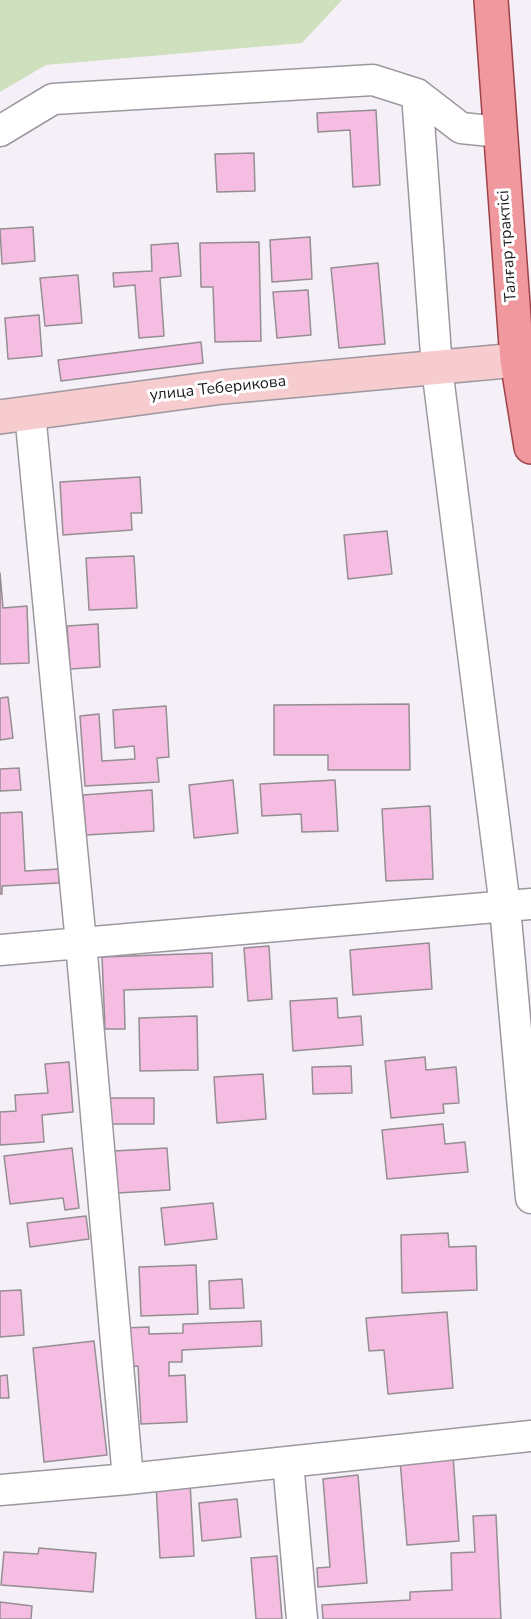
<!DOCTYPE html>
<html>
<head>
<meta charset="utf-8">
<style>
	body { margin:0 }
	canvas { display:block; background:#f5f0f7 }
</style>
</head>
<body>
<canvas width="531" height="1619"></canvas>
<script>
const g = document.querySelector('canvas').getContext('2d');
g.lineJoin = 'round';
function fillPath(path, color) { g.fillStyle = color; g.fill(path, 'evenodd'); }
function stroke(path, color, width, dash) { g.strokeStyle = color; g.lineWidth = width; g.lineCap = dash ? 'butt' : 'round'; g.setLineDash(dash || []); g.stroke(path); }
function label(font, color, halo, rows, align = 'center') {
  g.font = font + ' "Nunito Sans",sans-serif'; g.lineWidth = 6; g.setLineDash([]); g.textBaseline = 'middle'; g.strokeStyle = halo; g.fillStyle = color; for (const [text, x, y, turn = 0] of rows) {
    g.save(); g.translate(x, y); g.rotate((+turn || 0) * Math.PI / 180); g.textAlign = isNaN(turn) ? turn : align; if (halo) g.strokeText(text, 0, 0); g.fillText(text, 0, 0); g.restore();
  }
}
const green = new Path2D(`
	M0,0H342L302,43L46,65L0,92Z`);
const building = new Path2D(`
	M376,110L380,185L353,187L350,130L318,132L317,113Z
	M254,153L255,191L217,192L215,154Z
	M33,227L35,261L2,264L0,229Z
	M310,237L312,279L272,282L270,240Z
	M259,242L261,341L215,342L213,287H201L200,243Z
	M178,243L181,276L160,278L164,336L139,338L135,285L114,287L113,273L152,271L151,245Z
	M378,263L385,344L339,348L331,268Z
	M78,275L82,323L45,326L40,278Z
	M308,290L311,335L277,338L273,292Z
	M39,315L42,356L8,359L5,318Z
	M201,342L203,363L61,381L58,360Z
	M140,477L142,513H131L132,530L63,535L60,482Z
	M387,531L392,574L348,579L344,535Z
	M134,556L137,608L89,610L86,558Z
	M0,573L3,608L27,606L29,663L0,664Z
	M98,624L100,667L70,669L67,626Z
	M8,697L13,738L0,740V698Z
	M409,704L410,770H328V755H274V705Z
	M166,706L169,757L157,758L159,782L85,786L80,716L99,714L102,761L135,759L134,746L115,748L113,710Z
	M19,768L21,790L0,791V769Z
	M233,780L238,833L194,838L189,785Z
	M335,780L338,831L302,832L301,814L262,816L260,784Z
	M152,790L154,831L86,835L83,795Z
	M430,806L433,879L386,881L382,809Z
	M22,812L25,871L59,869V883L2,886V894H0V813Z
	M429,943L432,989L353,995L350,950Z
	M269,946L272,999L248,1001L244,948Z
	M212,953L213,987L124,990L125,1029H105L102,957Z
	M337,998L338,1018L361,1016L363,1045L293,1051L290,1001Z
	M197,1016L198,1070L140,1071L139,1018Z
	M425,1057L426,1070L456,1067L459,1103L443,1104L444,1113L391,1118L385,1061Z
	M69,1062L73,1112L42,1115L44,1142L0,1145V1112L16,1111L15,1095L48,1093L45,1064Z
	M351,1066L352,1093L313,1094L312,1067Z
	M263,1074L266,1119L217,1123L214,1077Z
	M110,1098H154V1124H110Z
	M443,1124L445,1144L465,1142L468,1172L387,1179L382,1130Z
	M72,1148L79,1208L65,1210L63,1198L10,1204L4,1156Z
	M167,1148L170,1190L117,1193L114,1151Z
	M213,1203L217,1239L165,1245L161,1208Z
	M86,1216L89,1239L30,1247L27,1223Z
	M448,1233L449,1247L476,1246L477,1290L402,1293L401,1235Z
	M196,1265L198,1314L141,1316L139,1267Z
	M242,1279L244,1308L210,1309L209,1281Z
	M21,1290L24,1335L0,1337V1291Z
	M447,1312L453,1388L388,1394L384,1350L369,1351L366,1318Z
	M261,1321L262,1346L182,1350V1362H169V1376L185,1375L187,1422L141,1424L138,1366L125,1367L124,1328L149,1327V1334L183,1333V1324Z
	M94,1341L107,1455L44,1462L33,1348Z
	M7,1375L9,1398H0V1376Z
	M453,1455L459,1541L407,1545L400,1460Z
	M358,1475L367,1583L318,1587L317,1568L330,1567L323,1479Z
	M190,1482L194,1556L160,1558L156,1484Z
	M237,1499L241,1537L202,1541L199,1503Z
	M496,1515L501,1619H323L322,1605L410,1600V1592L452,1590L451,1553L475,1552L473,1516Z
	M39,1548L96,1553L93,1592L1,1585L4,1552L38,1554Z
	M277,1556L282,1619H256L251,1558Z
	M0,1602L32,1606L31,1619H0Z`);
const street = new Path2D(`
	M417,94L437,368L505,907L531,1198
	M0,131L53,99L373,80L417,94L461,128L500,132
	M30,413L81,943L128,1479
	M0,950L531,904
	M288,1462L302,1619
	M0,1490L128,1479L531,1436`);
const secondary = new Path2D(`
	M0,417L223,387L517,360`);
const primary = new Path2D(`
	M491,0L517,360L531,447`);
const streetNames = [
	["Талғар трактісі",508,246,-94],
	["улица Теберикова",218,389,-6]
];
fillPath(green, '#cfe0bf');
fillPath(building, '#f4bde1');
stroke(building, '#958e92', 1.5);
stroke(street, '#9d989f', 33);
stroke(secondary, '#9d989f', 36);
stroke(primary, '#9f4148', 36);
stroke(street, '#fff', 30);
stroke(secondary, '#f7cccf', 33);
stroke(primary, '#ef999f', 33);
label('16px', '#1e1c1e', '#fff', streetNames);
</script>
</body>
</html>
